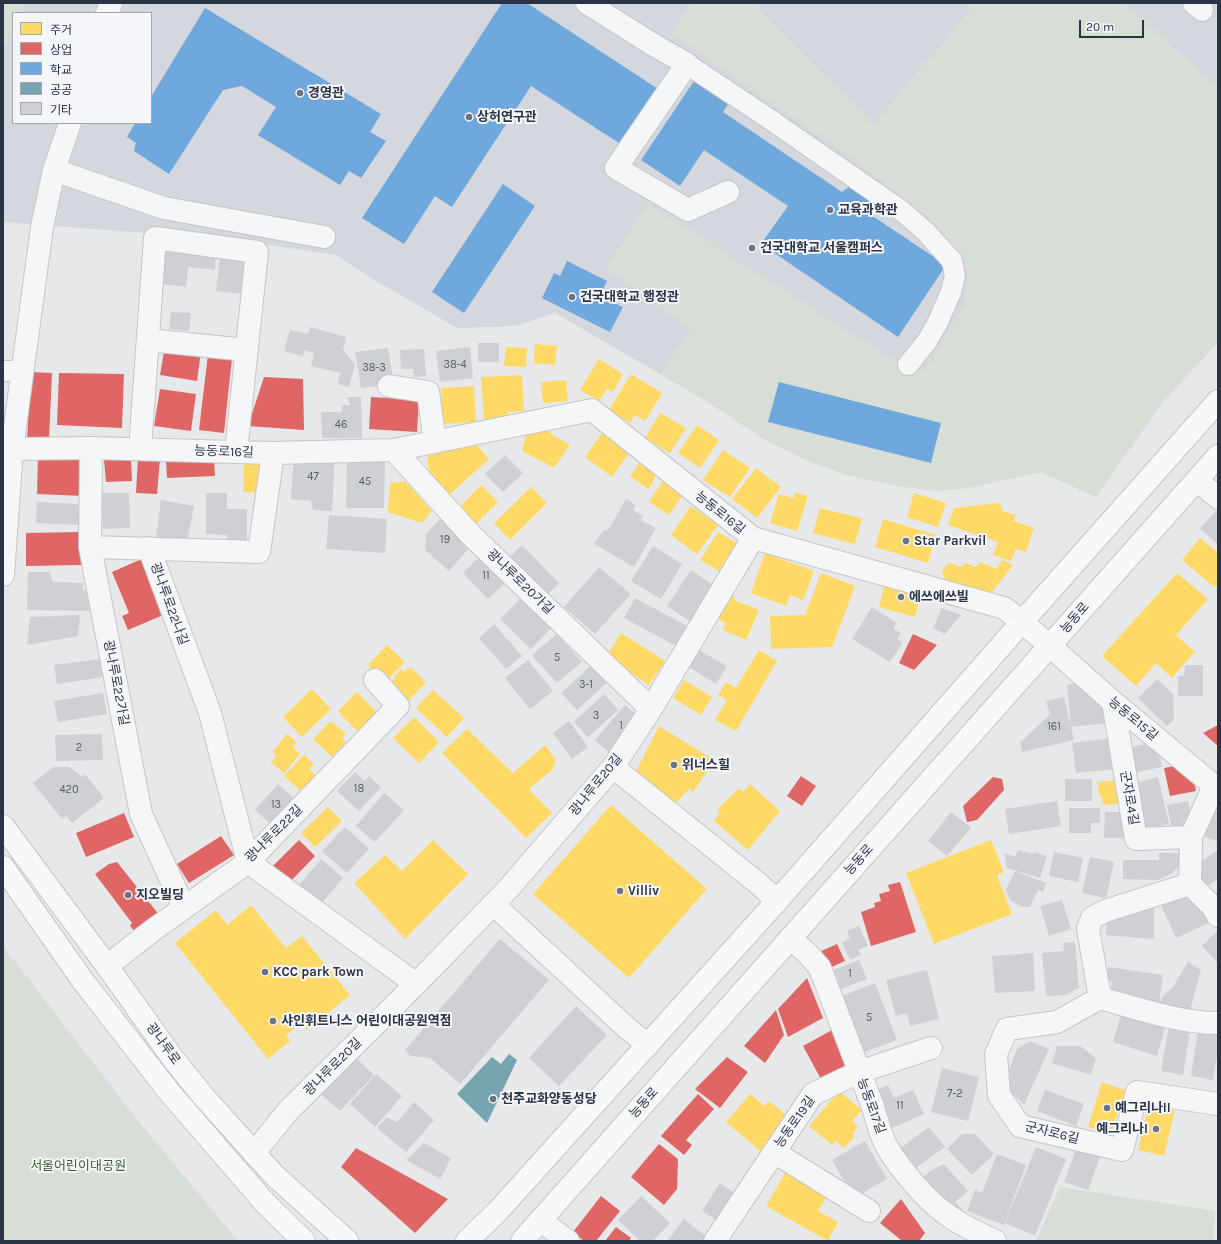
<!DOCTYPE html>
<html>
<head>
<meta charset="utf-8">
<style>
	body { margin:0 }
	#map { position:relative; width:1221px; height:1244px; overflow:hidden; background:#e6e8ea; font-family:Karla,"Noto Sans KR",sans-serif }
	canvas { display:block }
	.frame { position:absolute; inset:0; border:4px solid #2b3445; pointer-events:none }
	.legend { position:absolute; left:12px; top:12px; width:140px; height:112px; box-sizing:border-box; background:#f4f6f9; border:1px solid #a4a8b1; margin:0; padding:5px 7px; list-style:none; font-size:12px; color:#2b3445 }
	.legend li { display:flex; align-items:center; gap:8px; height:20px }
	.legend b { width:20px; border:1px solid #a4a8b1 }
	.scale { position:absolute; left:1079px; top:20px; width:65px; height:18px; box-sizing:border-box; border:2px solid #2b3445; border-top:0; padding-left:5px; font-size:12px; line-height:14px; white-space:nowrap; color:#2b3445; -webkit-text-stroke:3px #f4f6f9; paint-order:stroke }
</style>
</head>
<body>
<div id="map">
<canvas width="1221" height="1244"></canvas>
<div class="frame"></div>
<ul class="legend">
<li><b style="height:11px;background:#ffd966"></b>주거</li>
<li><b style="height:11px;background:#e06666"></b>상업</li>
<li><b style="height:11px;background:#6fa8dc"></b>학교</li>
<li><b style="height:11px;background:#76a5af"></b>공공</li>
<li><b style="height:11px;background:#ced0d3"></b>기타</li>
</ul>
<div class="scale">20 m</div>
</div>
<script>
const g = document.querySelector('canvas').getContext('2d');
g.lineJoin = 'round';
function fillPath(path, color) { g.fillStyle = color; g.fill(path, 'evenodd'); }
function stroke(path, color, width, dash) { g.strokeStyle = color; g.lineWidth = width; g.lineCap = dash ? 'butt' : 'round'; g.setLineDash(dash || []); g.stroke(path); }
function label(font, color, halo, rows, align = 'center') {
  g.font = font + ' Karla,"Noto Sans KR",sans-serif'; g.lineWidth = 4; g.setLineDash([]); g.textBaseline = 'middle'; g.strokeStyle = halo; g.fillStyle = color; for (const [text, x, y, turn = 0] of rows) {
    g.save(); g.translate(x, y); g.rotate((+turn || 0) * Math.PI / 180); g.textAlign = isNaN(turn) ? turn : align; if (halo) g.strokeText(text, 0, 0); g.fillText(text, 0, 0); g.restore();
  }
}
const built = new Path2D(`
	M3,3H1218V342L1161,404L1096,497L1041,472L967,488L936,491L899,486L847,475L811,462L762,438L703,399L555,313L516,326L457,328L371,278L336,255L235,240L3,222ZM13,13H151V123H13Z`);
const green = new Path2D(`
	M3,3H27L22,13H13V29L3,49Z
	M691,3H754L873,124L971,10L967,3H1124L1218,86V342L1161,404L1096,497L1041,472L967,488L936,491L899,486L847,475L811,462L762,438L703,399L660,374L691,329L605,268L648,203L917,375L934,357L965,303L968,272L926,215L847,155L671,34Z
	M3,946L135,1117L238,1241H3Z
	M1060,1187L1215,1211L1213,1241H1036Z`);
const homes = new Path2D(`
	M535,344L557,346L555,365L534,363Z
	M506,347L527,348L526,367L504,366Z
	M599,359L623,374L613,392L607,389L599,401L580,390Z
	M631,374L662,393L645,421L635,415L630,423L609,410Z
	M522,375L524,411L508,412L509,418L484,419L481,377Z
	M566,380L568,401L543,403L541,382Z
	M474,386L476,422L443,424L441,388Z
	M660,413L686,428L670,453L645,438Z
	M546,423L551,434L570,445L554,468L522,451L528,427Z
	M697,425L719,440L700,468L678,453Z
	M602,433L630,452L612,477L585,457Z
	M474,442L489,459L448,496L432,477L428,467V456Z
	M723,450L750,468L730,497L703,480Z
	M643,458L658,469L652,484L648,489L630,476Z
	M244,462L263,463L262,493L243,492Z
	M756,468L781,487L757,518L732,499Z
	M666,476L686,490L669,515L649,502Z
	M405,481L432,511L422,523L388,512L390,483Z
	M481,485L498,502L476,524L459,508Z
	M531,487L547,503L510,540L494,523Z
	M795,492L808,496L797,531L770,523L779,494L794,498Z
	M914,493L946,503L938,527L907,517Z
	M1000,503L1003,511L1016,515L1014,521L1034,528L1026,552L1016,549L1011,561L993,555L998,542L948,525L954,508Z
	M691,506L718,525L697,554L671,535Z
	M820,508L862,518L855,544L813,533Z
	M883,519L936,535L928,563L875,547Z
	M718,532L741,546L724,574L700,560Z
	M1200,538L1218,553V586H1213L1182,560Z
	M765,553L814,571L803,600L790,595L786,606L751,593Z
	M1002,560L1013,565L986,600L939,585L945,579L942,571L949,563L962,567L965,563L976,567L980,562L996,569Z
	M821,573L855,586L832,647L771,649L770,616L805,615Z
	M1177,573L1208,599L1176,635L1195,652L1172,678L1156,663L1136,686L1102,656Z
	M886,578L923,587L915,617L879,607Z
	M727,590L734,593V600L759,610L746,640L723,630L726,623L714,618Z
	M621,633L665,661L649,685L606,657Z
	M387,645L405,662L385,682L368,665Z
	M759,650L777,661L736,731L715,720L727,700L718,695L726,682L736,688Z
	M410,667L426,682L403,707L388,686L395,678V676L401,669L405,672Z
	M684,680L712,697L701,715L673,698Z
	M312,689L331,709L302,737L283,717Z
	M433,690L464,718L447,737L416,708Z
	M357,692L378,714L358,732L338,711Z
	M414,717L439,742L419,763L393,738Z
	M331,721L346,734L342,739L346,742L332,757L313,739Z
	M659,726L711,758L707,764L711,766L693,792L689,789L673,806L632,779Z
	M467,729L513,773L545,745L556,760L553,769L529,789L552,813L526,838L442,753Z
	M287,734L297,742L293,747L300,754L284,773L271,762L276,757L273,751Z
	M304,755L314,764L309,769L317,776L302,792L284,776Z
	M1118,780L1120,804L1103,805L1102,796H1099L1098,782Z
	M750,784L780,811L748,850L714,821L720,813L717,810L739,788L743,792Z
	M611,805L707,889L629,978L533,894Z
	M328,807L342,821L315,847L301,833Z
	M433,840L468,874L405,939L354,883L385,855L402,871Z
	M991,840L1004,872L997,875L1012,914L934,944L906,873Z
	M251,905L286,948L302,936L350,995L307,1030L301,1023L286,1035L290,1041L268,1059L175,943L216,910L227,925Z
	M1102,1082L1125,1090L1111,1134L1088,1127Z
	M839,1091L862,1110L852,1121L858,1127L853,1133L854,1137L844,1148L836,1141L832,1145L809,1126Z
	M750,1094L765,1106L769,1101L791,1119L763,1153L726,1122Z
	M1149,1103L1175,1109L1164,1156L1138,1150Z
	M788,1168L830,1191L818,1211L838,1222L828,1241L766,1206Z`);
const shops = new Path2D(`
	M165,346L201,351L197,381L160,375Z
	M208,354L232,358L224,433L199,430Z
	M31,372L52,373L49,439H27Z
	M59,373L124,374L122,428L57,425Z
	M264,377L303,379L304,430L248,426Z
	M160,389L196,394L191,431L154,426Z
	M371,397L419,400L417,432L369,429Z
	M38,456L84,459L83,496L37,494Z
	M138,457L160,459L157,494L136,493Z
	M131,458L132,481L106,482L104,460Z
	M214,458L215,476L167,478L166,460Z
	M81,532V565L26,566V533Z
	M144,558L168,613L128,630L122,616L129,613L112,572Z
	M913,634L937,645L914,670L899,663Z
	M1218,725V746L1203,733Z
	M1174,766L1193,777L1196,791L1170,796L1164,768Z
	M801,776L816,786L802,806L787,796Z
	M993,777L1002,779L1004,790L977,820L967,822L963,806Z
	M124,813L134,837L86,857L76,833Z
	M221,836L234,855L189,883L177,864Z
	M299,840L315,856L289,883L272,867Z
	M117,862L160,916L137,934L130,926L132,923L95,874L109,864Z
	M900,882L916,932L871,946L861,912L875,907L874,903L881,901L879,894L890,891L888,885Z
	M837,944L845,961L825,970L817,953Z
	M807,978L823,1018L788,1037L778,1009Z
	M776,1010L784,1035L765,1063L744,1046Z
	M832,1030L852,1065L822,1081L803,1046Z
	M727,1057L748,1072L720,1108L695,1089Z
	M698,1094L714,1109L686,1140L692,1145L684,1155L661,1136Z
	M659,1144L678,1159L677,1189L664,1205L631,1177Z
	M356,1148L448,1199L415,1233L341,1167Z
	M601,1196L620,1211L596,1241H584L573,1232Z
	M901,1199L925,1233L919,1241H902L880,1223Z
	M616,1227L631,1238L629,1241H605Z`);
const schools = new Path2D(`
	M502,3H527L658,89L622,145L531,86L452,207L435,196L404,244L362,218Z
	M205,8L381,114L370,132L386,141L361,178L349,171L340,185L258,135L276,107L242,86L223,90L169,174L134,151L136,143L127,137L135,123H151V97Z
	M696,78L730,101L723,112L842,192L850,186L878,205L871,215L946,265L898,337L761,244L788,206L704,150L680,186L641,160Z
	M503,184L535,206L464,313L432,292Z
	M567,261L607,281L600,296L623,307L610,332L542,298L554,273L560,276Z
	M779,382L941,423L931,463L768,422Z`);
const public = new Path2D(`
	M509,1054L517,1060L487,1123L457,1094L492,1057L501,1064Z`);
const building = new Path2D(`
	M164,244L216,248L215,270L188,267L186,287L161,284Z
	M220,257L246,260L242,294L216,291Z
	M171,312L191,313L189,331L169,329Z
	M310,327L346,337L343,349L355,365L349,387L338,384L340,373L311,366L314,353L304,350L303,356L284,351L290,330L308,334Z
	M478,343H499V362H478Z
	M470,347L473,378L440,382L436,351Z
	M388,348L394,384L361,388L355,352Z
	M424,349L426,376L414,377L413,369H401L400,350Z
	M347,397H361L362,438H322L321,412H342V405H350Z
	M294,453L335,455L332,511L313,510L311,501L291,499Z
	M505,455L523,473L503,492L485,474Z
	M347,457H385L384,508H346Z
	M102,493H129L130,528L103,529Z
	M206,493H227V509H247V547H227V535L206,534Z
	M626,499L636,505L633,510L643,516L641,520L656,528L634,567L594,544L603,531L609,529Z
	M161,500L194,506L187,542L156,538Z
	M37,502L80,504V525L36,523Z
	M1218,509V545L1200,528Z
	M329,515L387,519L385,553L326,549Z
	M441,518L471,546L449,571L425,550L426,534Z
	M522,545L559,583L546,596L509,558Z
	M653,546L682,564L661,599L631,581Z
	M483,553L509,579L488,599L463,573Z
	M599,567L631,594L595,634L564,607Z
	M691,570L716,587L692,623L667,606Z
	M28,572H49L53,582L83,583V590H91V611L27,610Z
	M522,597L552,627L531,649L500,619Z
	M635,598L687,626L676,646L624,618Z
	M872,607L896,622L894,629L901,633L897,639L903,642L890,662L852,639Z
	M942,608L961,615L945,634L933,628Z
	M80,615L78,636L27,645L30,617Z
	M494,624L522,656L506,669L479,638Z
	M557,634L582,662L557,683L532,655Z
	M699,650L727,666L716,684L689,667Z
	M101,659L104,677L57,684L54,665Z
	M528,660L553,691L530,709L505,678Z
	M596,661L612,678L577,710L561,693Z
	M1185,665H1203V696H1178V676H1184Z
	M1157,679L1173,694L1174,719L1167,726L1138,698Z
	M1088,683L1106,702L1108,723L1071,727L1067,685Z
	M103,693L107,714L58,722L54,701Z
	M604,694L618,710L588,737L574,722Z
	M1064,697L1074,740L1022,752L1020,743L1050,714L1046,701Z
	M625,705L639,717L612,755L595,740Z
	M569,721L588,747L572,759L553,733Z
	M102,734L103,760L56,761L55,735Z
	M1112,738L1116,769L1076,773L1072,743Z
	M1157,742L1162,767L1132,773L1131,747Z
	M54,767H69L82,777L85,774L104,798L72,823L66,816L62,819L33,783Z
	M355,772L365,781L369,776L381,787L359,811L337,791Z
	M1158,777L1169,824L1144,829L1134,783Z
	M1065,779H1092V801H1065Z
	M278,784L296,800L273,826L255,810Z
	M384,793L404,810L375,842L356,826Z
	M1057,801L1061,826L1009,834L1005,809Z
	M1188,801L1191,818L1183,820L1185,827L1172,830L1167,805Z
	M1069,808H1100V823H1091V833H1069Z
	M1208,808L1218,812V841L1199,835Z
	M951,812L971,828L947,856L928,841Z
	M1105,812H1127V838H1104Z
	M345,827L369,849L347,873L322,851Z
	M1018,850L1033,854V852L1047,856L1040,878L1007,868L1004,853L1015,857Z
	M1218,850V879L1206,887L1197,873L1201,870L1197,864Z
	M1054,852L1083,858L1078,882L1049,876Z
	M1159,853H1182L1179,866L1171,874L1158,880L1123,879V860H1159Z
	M1090,857L1114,862L1106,898L1082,893Z
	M321,859L343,878L321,904L299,885Z
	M1015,871L1046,883L1043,892L1038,890L1030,907H1022L1010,900L1006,890Z
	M1184,889L1197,896L1209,923L1176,938L1159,901Z
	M1062,900L1071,929L1049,936L1040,906Z
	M1122,907L1154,908V939L1106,935L1107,915Z
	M859,926L868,946L858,950L861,955L850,960L842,942L850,939L847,931Z
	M1218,930V963L1202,946Z
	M500,939L549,980L460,1084L430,1058L410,1056L405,1050Z
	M1075,942L1079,988L1066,995L1046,996L1042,953L1064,951L1063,943Z
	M1033,953L1035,991L995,993L992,956Z
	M859,960L867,979L841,989L834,970Z
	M1188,962L1201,970L1188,1018L1158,1010L1162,997L1173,987Z
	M1108,967L1163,975L1159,1004L1110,993L1112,982L1106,980Z
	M927,970L939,1019L910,1026L907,1013L896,1016L886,980Z
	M875,983L897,1040L864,1052L842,996Z
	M576,1006L607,1035L559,1086L529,1058Z
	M1121,1015L1165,1028L1157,1056L1113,1042Z
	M1169,1026L1190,1030L1183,1075L1161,1071Z
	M1198,1031L1218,1034V1047L1213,1080L1191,1076Z
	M1030,1041L1049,1049L1024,1105L1011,1092L1008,1072L1017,1049Z
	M1057,1046H1080L1096,1058L1091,1075L1052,1063Z
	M355,1057L374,1075L340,1111L321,1094Z
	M942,1068L979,1077L968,1121L931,1112Z
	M376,1074L402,1096L375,1127L350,1104Z
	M888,1085L894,1098L913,1090L924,1114L890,1129L873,1092Z
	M1045,1090L1084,1104L1076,1126L1037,1111Z
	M414,1102L434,1120L406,1152L377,1128L387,1117L397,1122Z
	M929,1127L945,1147L916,1168L901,1148Z
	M962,1134H975L994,1154L972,1175L947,1149Z
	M865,1141L887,1179L854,1198L832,1160Z
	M424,1143L451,1158L440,1179L406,1160Z
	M1036,1147L1066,1159L1035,1236L1005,1223Z
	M1076,1149L1100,1157L1088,1190L1064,1182Z
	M997,1154L1026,1165L1004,1225L967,1211L975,1190L982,1193Z
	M944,1164L968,1191L955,1202L962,1209L954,1216L920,1180L930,1171Z
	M720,1183L736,1194L718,1221L702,1211Z
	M641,1196L670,1223L653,1241H640L618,1220Z
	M684,1219L707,1237L703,1241H667Z`);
const pedestrian = new Path2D(`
	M687,64L768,118L902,211L926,232L952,261L955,276L951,292L937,324L927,341L908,365
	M3,371H22`);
const minor = new Path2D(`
	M587,3L652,44L687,64L616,168L688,210L728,192
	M1194,3L1202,10
	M107,13L111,3
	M54,170L164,208L324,237
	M148,340L246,350
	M389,386L428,392L435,442
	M91,448L90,547L141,814L184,908
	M12,449L91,448L273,453L394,450L592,410L753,538L1004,608L1022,622
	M140,449L155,238L257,252L236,452
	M394,450L470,534L651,709
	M1197,480L1218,498
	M90,547L259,552L273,453
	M149,548L210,713L248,862
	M3,575L12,449L42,227L54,170L70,123
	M1050,646L1113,702L1218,789
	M1113,702L1136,839L1191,837
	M613,767L760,885L777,901
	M1214,786L1191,837L1190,884L1213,907L1218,916
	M248,862L416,984
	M493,904L628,1029L648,1045
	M790,938L808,954L820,968L873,1107C877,1120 880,1135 887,1147C900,1169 925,1199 946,1214C961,1225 978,1233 995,1241
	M107,966L153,930L248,862L398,706L375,680
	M1100,998L1088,929L1092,918L1105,911L1190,884
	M1218,1023C1180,1023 1136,1008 1100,998L1057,1022L1007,1029L996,1054L999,1095L1020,1126L1122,1150L1137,1092L1218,1104
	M774,1152L869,1211
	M254,1153L288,1111L416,984L509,888L613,767L651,709L753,538
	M540,1220L568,1241
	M715,1241L813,1094L859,1072L931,1048`);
const secondary = new Path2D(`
	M1022,622L1050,646
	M3,826L107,966L174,1060L204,1097L274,1175L347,1241
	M3,867L83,981L170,1093L266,1204L304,1241
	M467,1241L498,1211L777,901L1022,622L1218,401
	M522,1241L1218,456`);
const markers = [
	[300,93,4,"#6c737f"],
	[469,117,4,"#6c737f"],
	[830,210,4,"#6c737f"],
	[752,248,4,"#6c737f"],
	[572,297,4,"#6c737f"],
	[906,541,4,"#6c737f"],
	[901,597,4,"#6c737f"],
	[674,765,4,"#6c737f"],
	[620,891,4,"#6c737f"],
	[128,895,4,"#6c737f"],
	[265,972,4,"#6c737f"],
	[273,1021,4,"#6c737f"],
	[493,1099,4,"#6c737f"],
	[1107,1108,4,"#6c737f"],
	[1156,1129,4,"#6c737f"]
];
const numberNames = [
	["38-4",455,365],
	["38-3",374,368],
	["46",341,425],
	["47",313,477],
	["45",365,482],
	["19",445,540],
	["11",486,576],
	["5",557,658],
	["3-1",586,685],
	["3",596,716],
	["1",621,726],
	["161",1054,727],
	["2",79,748],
	["18",359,789],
	["420",69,790],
	["13",276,805],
	["1",850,974],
	["5",869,1018],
	["7-2",955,1094],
	["11",900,1106]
];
const poiNames = [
	["경영관",308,93],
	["상허연구관",477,117],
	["교육과학관",838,210],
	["건국대학교 서울캠퍼스",760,248],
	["건국대학교 행정관",580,297],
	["Star Parkvil",914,541],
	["에쓰에쓰빌",909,597],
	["위너스힐",682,765],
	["Villiv",628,891],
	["지오빌딩",136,895],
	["KCC park Town",273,972],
	["샤인휘트니스 어린이대공원역점",281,1021],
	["천주교화양동성당",501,1099],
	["예그리나II",1115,1108],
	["예그리나I",1148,1129,"right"]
];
const streetNames = [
	["능동로16길",224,452,2],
	["능동로16길",720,513,39],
	["광나루로20가길",520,582,44],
	["광나루로22나길",169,604,70],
	["능동로",1075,618,-49],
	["광나루로22가길",116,683,79],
	["능동로15길",1133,719,40],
	["광나루로20길",596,785,-51],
	["군자로4길",1129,798,80],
	["광나루로22길",274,834,-45],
	["능동로",859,860,-48],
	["광나루로",163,1044,54],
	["광나루로20길",333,1067,-45],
	["능동로",644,1103,-48],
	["능동로17길",871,1106,70],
	["능동로19길",795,1122,-55],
	["군자로6길",1052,1133,14]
];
const parkNames = [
	["서울어린이대공원",78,1166]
];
fillPath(built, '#d4d7dd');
fillPath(green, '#d6ded6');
fillPath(homes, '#ffd966');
fillPath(shops, '#e06666');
fillPath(schools, '#6fa8dc');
fillPath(public, '#76a5af');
fillPath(building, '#ced0d3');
stroke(pedestrian, '#c4c6c8', 22);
stroke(minor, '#c4c6c8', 24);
stroke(secondary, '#c4c6c8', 24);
stroke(pedestrian, '#f5f6f7', 20);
stroke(minor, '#f5f6f7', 22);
stroke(secondary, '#f8f8f8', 22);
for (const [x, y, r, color] of markers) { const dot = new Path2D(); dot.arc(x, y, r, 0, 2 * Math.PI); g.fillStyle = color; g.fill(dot); stroke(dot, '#f4f6f9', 1.5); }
label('11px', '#545c69', null, numberNames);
label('bold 13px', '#2b3445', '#f4f6f9', poiNames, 'left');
label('13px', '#2b3445', '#f4f6f9', streetNames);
label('13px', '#3f6138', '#f4f6f9', parkNames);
</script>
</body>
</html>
